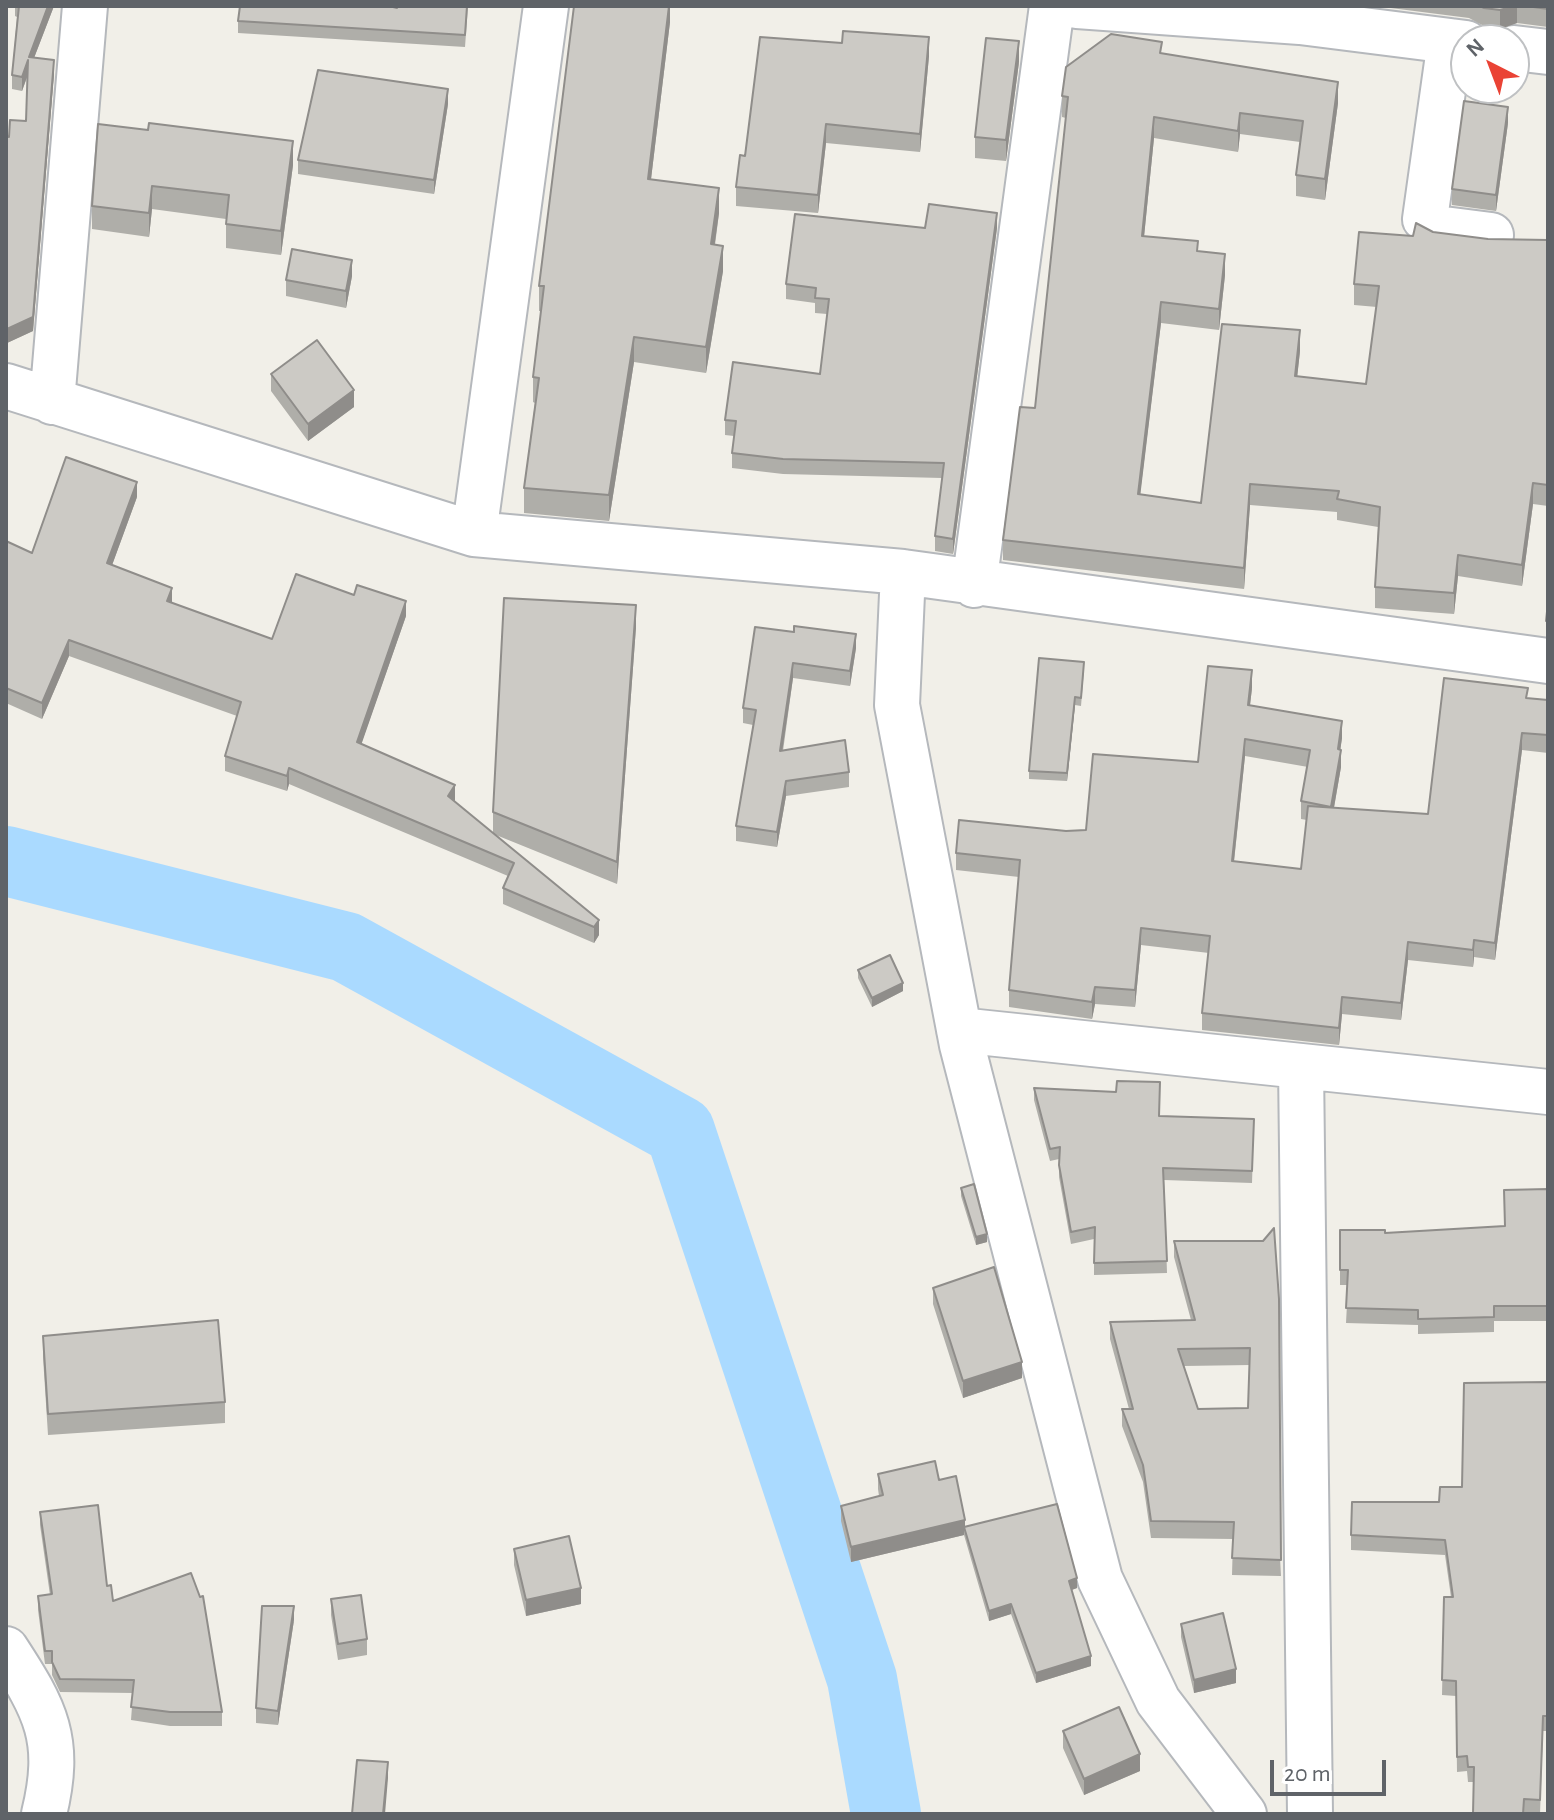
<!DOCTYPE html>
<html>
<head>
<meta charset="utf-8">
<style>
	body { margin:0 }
	#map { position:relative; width:1554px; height:1820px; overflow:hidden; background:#f1efe8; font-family:"Alegreya Sans",sans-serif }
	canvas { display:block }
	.frame { position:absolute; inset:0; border:8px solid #5f6368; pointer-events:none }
	.north { position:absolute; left:1450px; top:24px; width:80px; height:80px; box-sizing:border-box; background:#fff; border:2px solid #bfc1c3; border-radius:50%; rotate:318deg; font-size:22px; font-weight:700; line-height:32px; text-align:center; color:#5f6368 }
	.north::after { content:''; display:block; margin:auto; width:28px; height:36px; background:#ea4335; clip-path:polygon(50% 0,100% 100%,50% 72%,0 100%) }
	.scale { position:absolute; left:1270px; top:1760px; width:116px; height:36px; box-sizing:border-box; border:4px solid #5f6368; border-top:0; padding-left:10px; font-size:24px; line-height:28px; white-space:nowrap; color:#5f6368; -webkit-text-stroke:6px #fff; paint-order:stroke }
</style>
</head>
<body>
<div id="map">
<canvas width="1554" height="1820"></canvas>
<div class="frame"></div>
<div class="north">N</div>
<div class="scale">20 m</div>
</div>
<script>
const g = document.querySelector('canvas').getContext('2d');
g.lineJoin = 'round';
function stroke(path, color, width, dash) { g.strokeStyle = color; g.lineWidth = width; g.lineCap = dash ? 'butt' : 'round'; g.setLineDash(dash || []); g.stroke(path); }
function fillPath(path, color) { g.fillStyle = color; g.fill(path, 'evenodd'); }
const river = new Path2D(`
	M6,861L346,947L680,1131L862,1679L886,1814`);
const minor = new Path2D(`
	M1077,6L1300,22L1466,43
	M1450,41L1425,219L1436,228L1491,235
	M1514,48L1548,52
	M6,386L474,534L903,572L1548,661
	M52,402L85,6
	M474,534L546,6
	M903,572L897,705L962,1045L1100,1579L1158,1701L1244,1814
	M974,585L1052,6
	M959,1030L1548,1092
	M1301,1066L1310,1814
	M6,1649C46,1710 62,1740 44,1814`);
const wall = new Path2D(`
	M15,6H54L34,58L54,74L33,331L7,343L6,136L9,137L26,121L28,75L22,91L12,89V75L17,17L15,16Z
	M397,6H468L465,47L238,33V21L397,8Z
	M670,6V22L651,179L719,213L715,245L723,271L706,373L634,362L609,521L524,513V488L535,403L533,402V377L541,311H539V286Z
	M1383,6H1548V27L1517,23L1500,29L1484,26L1469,18L1383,7Z
	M842,43L929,56L920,152L826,143L818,213L736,206V187L745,156Z
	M1162,53L1338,103L1325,200L1296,196V175L1300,142L1240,134L1238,152L1154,138L1144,236L1198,251L1225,275L1219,330L1161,323L1140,494L1201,503L1300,351L1297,377L1366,384L1377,307L1354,305V284L1413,236L1433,232L1488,239L1548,240V506L1533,504L1522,586L1458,576L1454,614L1375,608V587L1378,527L1337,520V512L1250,505L1244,589L1003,560V540L1035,408L1066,118L1062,117V96Z
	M1019,62L1006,161L975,158V137Z
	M448,104L434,194L298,174V160Z
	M1508,123L1496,211L1452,205V189Z
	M98,124L293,165L281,255L226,248V219L152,209L149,237L92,229V206Z
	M925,228H997L953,554L935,551V536L942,478L783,474L732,468V453L734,436L725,435V420L820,374L827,314L815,313V303L786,299V284Z
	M352,276L346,308L286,296V280Z
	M271,374L354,407L308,441L271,391Z
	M137,497L112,565L172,603L272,639L406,616L361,744L455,800L454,801L493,833V812L636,627L617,884L496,835L599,920V935L594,943L503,904V888L508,876L289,784L287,791L225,771V756L237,716L69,656L42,719L6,703V541L32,553Z
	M1548,602V632H1546Z
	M794,632L856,648L850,686L793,678L783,751L849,772V787L786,796L777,847L736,841V826L753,725L743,723V708Z
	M1084,670L1081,706L1075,705L1067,781L1029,779V771Z
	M1252,688L1250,705L1342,738L1340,750L1341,767L1334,808L1428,814L1528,698L1548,700V753L1522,750L1495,960L1474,957L1473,967L1408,960L1401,1020L1342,1014L1339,1045L1202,1030V1013L1209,953L1141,945L1135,1007L1095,1004L1092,1019L1009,1007V990L1019,877L956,870V853L1066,831L1086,830L1198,762ZM1245,756L1308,767L1301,801V819L1307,820L1301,869L1234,862Z
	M858,970L903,991L872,1007L858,978Z
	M1034,1088L1159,1116L1254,1119L1252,1183L1164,1180L1167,1273L1094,1275V1239L1071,1244L1059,1177V1159L1050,1161L1034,1100Z
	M961,1188L987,1242L976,1245L961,1196Z
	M1548,1189V1321H1494V1332L1418,1334V1325L1346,1323L1348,1285H1340V1230L1385,1233L1505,1226Z
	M1174,1241H1263L1281,1576L1232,1575L1233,1539L1151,1538L1143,1482L1122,1426V1409H1129L1110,1339V1322L1191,1320L1174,1257ZM1250,1365L1248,1408L1198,1409L1184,1366Z
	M933,1288L1022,1378L963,1398L933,1304Z
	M43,1336L225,1402V1423L48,1435L43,1357Z
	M1548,1382V1731H1543L1540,1814H1473L1474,1782H1468L1467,1771L1457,1772L1456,1696L1442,1695L1444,1597H1451L1445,1555L1351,1550V1535L1439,1502L1462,1487Z
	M878,1474L939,1480L965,1526L1077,1588L1071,1590L1091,1666L1036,1683L1011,1614L989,1621L964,1535L851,1562L841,1521V1506L879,1496L878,1489Z
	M40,1512L107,1586L113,1601L222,1712V1726H170L131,1720L133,1693L60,1692L52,1675V1664H45L38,1610V1596L50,1595L40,1525Z
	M514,1549L581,1604L526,1616L514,1565Z
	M331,1599L367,1639V1655L338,1660L331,1615Z
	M294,1620L278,1725L256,1723V1708Z
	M1181,1624L1236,1683L1194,1693L1181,1637Z
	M1063,1731L1140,1771L1084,1795L1063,1748Z`);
const shadedWall = new Path2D(`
	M48,6H54L29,71V57Z
	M669,6H670V22L648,204V179Z
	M1514,6H1517V23L1500,29V10Z
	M929,37V56L920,152V134Z
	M1019,41V62L1006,161V140Z
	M28,60V74L22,91V77Z
	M54,60V74L33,331L7,343V329Z
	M1338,82V103L1325,200V179Z
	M448,89V104L434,194V180Z
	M1508,107V123L1496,211V195Z
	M1240,113V134L1238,152V131Z
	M1154,117V138L1142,257V236Z
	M826,124V143L818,213V195Z
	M293,141V165L281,255V231Z
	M152,186V209L149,237V213Z
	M719,188V213L711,270V244Z
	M997,213V228L953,554V539Z
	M723,246V271L706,373V347Z
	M1225,254V275L1219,330V309Z
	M352,260V276L346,308V291Z
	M1161,302V323L1138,514V494Z
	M1300,330V351L1295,397V376Z
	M634,337V362L609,521V495Z
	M354,390V407L308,441V424Z
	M137,482V497L107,579V563Z
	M1533,483V504L1522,586V565Z
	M1250,484V505L1244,589V568Z
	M1458,555V576L1454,614V593Z
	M172,588V604L167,601Z
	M406,601V616L357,757V742Z
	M636,605V627L617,884V862Z
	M856,634V648L850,686V671Z
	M69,640V656L42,719V703Z
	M793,663V678L780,766V751Z
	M1252,670V688L1248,722V705Z
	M1075,697V705L1067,781V773Z
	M1342,721V738L1338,766V749Z
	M1522,733V750L1495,960V943Z
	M1245,739V756L1232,879V861Z
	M1341,750V767L1331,824V807Z
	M289,768V784L287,791V776Z
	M786,781V796L777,847V832Z
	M455,785V800L448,811V796Z
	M599,920V935L594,943V927Z
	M1141,928V945L1135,1007V990Z
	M1474,940V957L1473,967V950Z
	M1408,942V960L1401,1020V1003Z
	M903,983V991L872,1007V998Z
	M1095,987V1004L1092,1019V1002Z
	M1342,997V1014L1339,1045V1028Z
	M987,1234V1242L976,1245V1237Z
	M1022,1362V1378L963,1398V1381Z
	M965,1520V1531L964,1527V1535L851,1562V1547Z
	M1077,1578V1588L1069,1591V1581Z
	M581,1588V1604L526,1616V1600Z
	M1011,1604V1614L989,1621V1611Z
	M294,1606V1620L278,1725V1711Z
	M1091,1656V1666L1036,1683V1673Z
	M1236,1669V1683L1194,1693V1680Z
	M1140,1754V1771L1084,1795V1779Z
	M388,1762V1778L385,1814H383Z`);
const building = new Path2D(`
	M19,6H48L29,57L54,60L33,317L7,329L6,136L9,137L10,120L26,121L28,60L22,77L12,75Z
	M240,6H389L397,8V6H467L465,35L238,21Z
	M574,6H669L648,179L719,188L711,244L723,246L706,347L634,337L609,495L524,488L539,378L533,377L544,286H539Z
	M1480,6H1514L1500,10L1484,8Z
	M1526,6H1548V9Z
	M843,31L929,37L920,134L826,124L818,195L736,187L740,155L745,156L760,37L842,43Z
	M1111,34L1162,42L1160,53L1338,82L1325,179L1296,175L1303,121L1240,113L1238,131L1154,117L1142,236L1198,241L1197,251L1225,254L1219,309L1161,302L1138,494L1201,503L1222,324L1300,330L1295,376L1366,384L1379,286L1354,284L1359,232L1413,236L1416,223L1433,232L1488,239L1548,240V485L1533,483L1522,565L1458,555L1454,593L1375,587L1380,507L1337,499L1339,491L1250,484L1244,568L1003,540L1020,407L1035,408L1068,97L1062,96L1066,67Z
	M986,38L1019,41L1006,140L975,137Z
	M318,70L448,89L434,180L298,160Z
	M1464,101L1508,107L1496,195L1452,189Z
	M149,123L293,141L281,231L226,224L229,195L152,186L149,213L92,206L98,124L148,130Z
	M929,204L997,213L953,539L935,536L944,463L783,459L732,453L736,421L725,420L733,362L820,374L829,299L815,298L816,288L786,284L795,214L925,228Z
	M292,249L352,260L346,291L286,280Z
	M317,340L354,390L308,424L271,374Z
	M66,457L137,482L107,563L172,588L167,601L272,639L296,574L354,595L357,585L406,601L357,742L455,785L448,796L599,920L594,927L503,888L514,863L289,768L287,776L225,756L241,702L69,640L42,703L6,688V541L32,553Z
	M504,598L636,605L617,862L493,812Z
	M1548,602V621H1546Z
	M794,626L856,634L850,671L793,663L780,751L845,740L849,772L786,781L777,832L736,826L756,710L743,708L755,627L794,632Z
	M1039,658L1084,662L1081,698L1075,697L1067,773L1029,771Z
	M1208,666L1252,670L1248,705L1342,721L1338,749L1341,750L1331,807L1301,801L1310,750L1245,739L1232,861L1301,869L1308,806L1428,814L1444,678L1528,688L1526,698L1548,700V735L1522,733L1495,943L1474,940L1473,950L1408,942L1401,1003L1342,997L1339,1028L1202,1013L1210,936L1141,928L1135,990L1095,987L1092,1002L1009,990L1020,860L956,853L959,820L1066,831L1086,830L1093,754L1198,762Z
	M890,955L903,983L872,998L858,970Z
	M1117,1081L1160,1082L1159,1116L1254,1119L1252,1171L1163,1168L1167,1261L1094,1263L1095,1227L1071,1232L1059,1165L1060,1147L1050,1149L1034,1088L1116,1092Z
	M974,1184L987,1234L976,1237L961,1188Z
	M1548,1189V1306H1494V1317L1418,1319V1310L1346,1308L1348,1270H1340V1230H1385V1233L1505,1226L1504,1190Z
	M1274,1228L1279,1299L1281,1560L1232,1558L1234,1522L1151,1521L1143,1465L1122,1409H1133L1110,1322L1195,1320L1174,1241H1263ZM1250,1348L1248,1408L1198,1409L1178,1349Z
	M994,1267L1022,1362L963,1381L933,1288Z
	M218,1320L225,1402L48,1414L43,1336Z
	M1548,1382V1716H1543L1540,1800L1524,1799L1523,1814H1473L1474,1767H1468L1467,1756L1457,1757L1456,1681L1442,1680L1444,1597H1453L1445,1540L1351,1535L1352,1502H1439L1440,1487H1462L1464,1383Z
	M935,1461L939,1480L956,1476L965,1520L851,1547L841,1506L883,1495L878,1474Z
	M1057,1504L1077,1578L1069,1581L1091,1656L1036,1673L1011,1604L989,1611L964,1527Z
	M98,1505L107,1586L111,1585L113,1601L191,1573L200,1597L203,1596L222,1712H170L131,1707L134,1680L60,1679L52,1662V1651H45L38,1596L52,1594L40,1512Z
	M569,1536L581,1588L526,1600L514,1549Z
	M361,1595L367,1639L338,1644L331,1599Z
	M262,1606H294L278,1711L256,1708Z
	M1223,1613L1236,1669L1194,1680L1181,1624Z
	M1119,1707L1140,1754L1084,1779L1063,1731Z
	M357,1760L388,1762L383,1814H352Z`);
stroke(river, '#aadaff', 70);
stroke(minor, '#b5b8bc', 48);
stroke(minor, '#fff', 44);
fillPath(wall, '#afaea9');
fillPath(shadedWall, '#8f8d8a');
fillPath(building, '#cccac5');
stroke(building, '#8f8d8a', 2);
</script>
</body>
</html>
